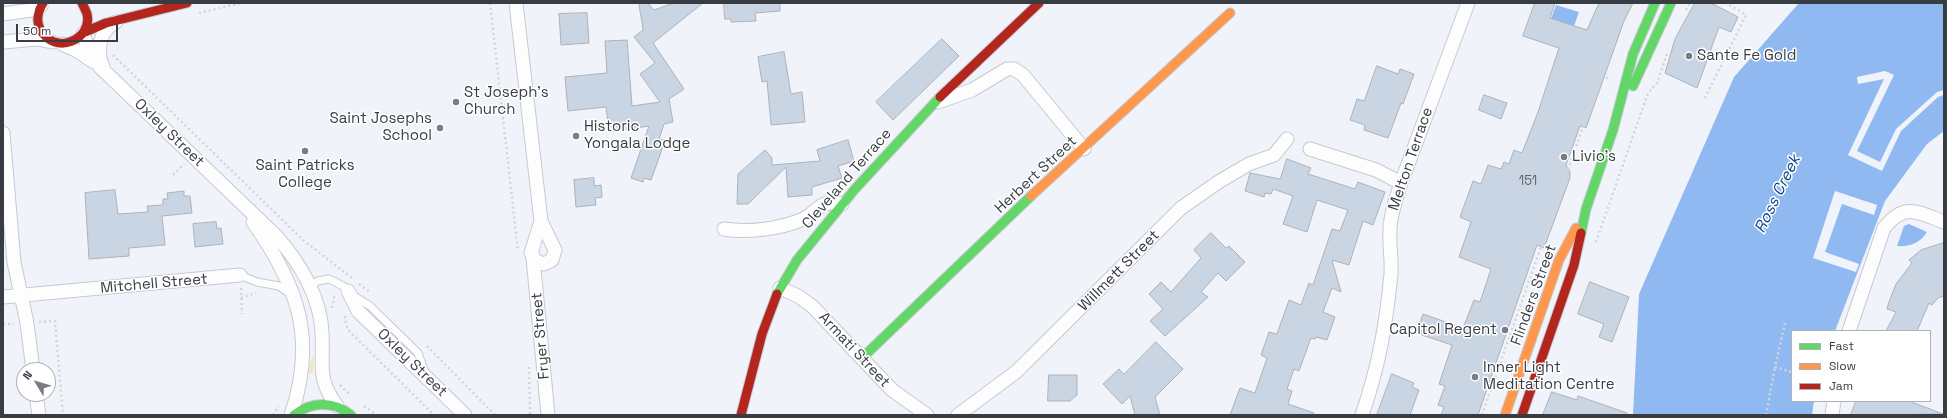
<!DOCTYPE html>
<html>
<head>
<meta charset="utf-8">
<style>
	body { margin:0 }
	#map { position:relative; width:1947px; height:418px; overflow:hidden; background:#f0f4fa; font-family:"Space Grotesk",sans-serif }
	canvas { display:block }
	.frame { position:absolute; inset:0; border:4px solid #383d44; pointer-events:none }
	.legend { position:absolute; left:1791px; top:330px; width:140px; height:72px; box-sizing:border-box; background:#fff; border:1px solid #afb1b4; margin:0; padding:5px 7px; list-style:none; font-size:12px; color:#383d44 }
	.legend li { display:flex; align-items:center; gap:8px; height:20px }
	.legend b { width:20px; border:1px solid #afb1b4 }
	.north { position:absolute; left:16px; top:362px; width:40px; height:40px; box-sizing:border-box; background:#fff; border:1px solid #afb1b4; border-radius:50%; rotate:308deg; font-size:11px; font-weight:700; line-height:16px; text-align:center; color:#383d44 }
	.north::after { content:''; display:block; margin:auto; width:14px; height:18px; background:#787d84; clip-path:polygon(50% 0,100% 100%,50% 72%,0 100%) }
	.scale { position:absolute; left:16px; top:24px; width:102px; height:18px; box-sizing:border-box; border:2px solid #383d44; border-top:0; padding-left:5px; font-size:12px; line-height:14px; white-space:nowrap; color:#383d44; -webkit-text-stroke:3px #fff; paint-order:stroke }
</style>
</head>
<body>
<div id="map">
<canvas width="1947" height="418"></canvas>
<div class="frame"></div>
<ul class="legend">
<li><b style="height:5px;background:#63d668"></b>Fast</li>
<li><b style="height:5px;background:#ff974d"></b>Slow</li>
<li><b style="height:5px;background:#b3261e"></b>Jam</li>
</ul>
<div class="north">N</div>
<div class="scale">50 m</div>
</div>
<script>
const g = document.querySelector('canvas').getContext('2d');
g.lineJoin = 'round';
function fillPath(path, color) { g.fillStyle = color; g.fill(path, 'evenodd'); }
function stroke(path, color, width, dash) { g.strokeStyle = color; g.lineWidth = width; g.lineCap = dash ? 'butt' : 'round'; g.setLineDash(dash || []); g.stroke(path); }
function label(font, color, halo, rows, align = 'center') {
  g.font = font + ' "Space Grotesk",sans-serif'; g.lineWidth = 3; g.setLineDash([]); g.textBaseline = 'middle'; g.strokeStyle = halo; g.fillStyle = color; for (const [text, x, y, turn = 0] of rows) {
    g.save(); g.translate(x, y); g.rotate((+turn || 0) * Math.PI / 180); g.textAlign = isNaN(turn) ? turn : align; if (halo) g.strokeText(text, 0, 0); g.fillText(text, 0, 0); g.restore();
  }
}
const green = new Path2D(`
	M314,355L313,374H308L312,356Z`);
const water = new Path2D(`
	M1799,3H1944V131L1927,144L1885,201L1835,331H1792V401H1814L1812,415H1633L1639,294L1734,77Z
	M1556,5L1579,12L1574,26L1551,19Z
	M1909,224L1927,232C1920,243 1910,247 1897,246L1904,226Z`);
const pier = new Path2D(`
	M1885,71L1894,75L1857,151L1880,162L1896,129L1937,92L1944,90V95L1938,97L1901,131L1882,171L1848,155L1884,79L1858,84L1857,77Z
	M1835,191L1877,205L1874,215L1842,204L1825,252L1859,264L1856,272L1813,258Z`);
const building = new Path2D(`
	M639,3H648L654,10L674,3H703L653,43L684,89L669,99L673,122L664,124L659,139L665,141L651,180L644,178L643,182L631,178L649,126L609,132L606,107L568,111L565,77L607,73L605,41L627,40L632,106L660,102L640,74L655,63L634,37L643,30Z
	M724,3H780V11L755,13L756,21L731,22V19H725Z
	M1535,3H1555L1550,18L1587,30L1599,3H1633L1624,21L1586,128L1580,126L1566,165L1570,172V178L1544,248L1537,245L1478,415H1441L1444,407L1438,405L1445,386L1439,384L1452,345L1416,333L1423,314L1463,328L1474,300L1480,302L1491,269L1459,257L1471,222L1460,217L1473,181L1481,184L1488,165L1501,169L1504,162L1509,164L1514,150L1522,153L1538,112L1559,48L1523,36Z
	M1695,3H1711L1738,17L1731,32L1719,27L1697,88L1665,73L1675,39Z
	M587,13L589,43L561,45L559,14Z
	M942,39L959,56L893,120L876,102Z
	M784,52L791,94L802,92L805,122L771,125L767,81L762,82L758,57Z
	M1377,66L1398,74L1400,69L1414,74L1403,104L1401,103L1388,138L1364,130L1365,125L1350,120L1357,99L1364,101Z
	M1484,95L1507,103L1501,119L1479,110Z
	M848,140L854,161L838,166L842,178L812,187V195L788,197L786,167L748,204H737L738,174L765,150L772,158V165L820,161L817,150Z
	M1287,159L1311,168L1308,174L1355,189L1358,182L1385,192L1373,225L1363,221L1349,265L1332,260L1341,292L1332,288L1323,312L1335,317L1327,340L1316,337L1315,339L1311,338L1299,371L1294,369L1287,389L1292,391L1288,404L1314,413L1313,415H1230L1240,388L1255,393L1267,358L1261,355L1269,332L1277,334L1289,300L1301,305L1309,283L1313,285L1332,229L1340,231L1348,210L1317,200L1307,232L1283,224L1293,196L1273,189L1271,194L1265,193L1264,197L1245,191L1250,173L1280,179Z
	M594,178V186L601,185L602,197L595,198L596,205L576,207L574,180Z
	M115,190L118,214L148,212L147,206L163,205V199H168L167,193L184,191V196H190L192,213L162,216L165,245L129,248V256L89,259L85,193Z
	M216,222L217,229L221,228L223,244L195,247L193,224Z
	M1211,233L1226,248L1229,246L1245,262L1226,281L1218,273L1201,292L1208,297L1165,336L1150,321L1163,309L1149,294L1161,282L1171,292L1201,258L1194,250Z
	M1944,243V296L1938,298L1932,305L1929,303L1917,331H1886L1896,312L1887,309L1889,302L1896,284L1912,263L1909,260L1921,250Z
	M1590,282L1629,297L1612,342L1599,337L1604,324L1578,314Z
	M1156,342L1183,369L1155,397L1160,415H1135L1130,396L1122,404L1103,384L1119,369L1124,374Z
	M1392,374L1414,383L1412,387L1419,390L1410,415H1377Z
	M1049,375H1077V395L1070,401H1048Z
	M1552,392L1577,400L1578,396L1627,413L1626,415H1543Z
	M1856,401H1909L1943,414L1851,415Z`);
const path = new Path2D(`
	M490,3L518,251
	M1686,10L1690,3
	M199,13L241,3
	M113,55L303,240L352,278
	M1601,76L1610,79
	M1705,98L1746,15L1726,3
	M173,175L184,164
	M1596,242L1648,93L1657,83L1668,51
	M359,284L371,293
	M241,288L242,314
	M241,298L256,293
	M332,308L335,293
	M345,316L346,325L350,332L434,415
	M39,322L55,321L63,415
	M1785,323L1775,367L1792,372
	M3,324H14
	M427,346L495,415
	M529,367L530,415
	M340,385L349,394
	M364,406L377,415
	M273,415L279,406
	M1482,415L1621,19L1630,3
	M1766,415L1775,367`);
const lane = new Path2D(`
	M240,275L257,282L279,286L290,294
	M310,287L318,281L329,279L343,286L354,296L370,306L418,353L425,373`);
const street = new Path2D(`
	M516,3L541,221L555,250L552,260L544,264L536,261L531,253L541,221
	M3,14L32,10L41,6
	M83,34L91,55L100,67L277,237C300,263 321,298 322,333C324,364 316,378 337,406
	M3,42L37,39L52,42
	M62,44L76,50L94,62
	M103,67C96,52 99,30 116,22
	M938,102L972,90L1007,69H1014L1023,75L1084,149
	M3,133L14,262L27,323L33,370
	M1310,149L1376,170L1401,183
	M253,222C298,286 317,339 291,415
	M724,229C747,233 779,229 801,220C818,213 819,198 842,204
	M533,258L548,415
	M780,288L798,296L812,306L892,390L927,415
	M348,291L358,311L465,415
	M3,297L240,275
	M1849,331L1884,228C1905,202 1917,212 1944,222
	M36,394L39,415
	M958,415L1016,372L1181,208L1220,181L1249,164L1274,155L1287,139
	M1362,415C1379,365 1386,326 1391,274C1392,259 1389,245 1390,231C1390,215 1396,199 1401,183L1468,3
	M1832,415L1834,401`);
const fast = new Path2D(`
	M1633,86L1671,3
	M1581,233L1586,209L1613,130L1633,54L1655,3
	M777,294L797,260L855,189L940,97
	M862,358L1031,196
	M294,415C312,401 333,401 351,415`);
const slow = new Path2D(`
	M1031,196L1230,13
	M1505,415L1559,260L1576,228`);
const jam = new Path2D(`
	M43,3C38,11 36,21 40,29C55,57 93,39 87,14C86,11 84,7 82,3
	M85,32L106,23L187,3
	M940,97L1039,3
	M741,415L762,334L777,294
	M1522,415L1574,265L1581,233`);
const markers = [
	[1689,56,4,"#787d84"],
	[456,102,4,"#787d84"],
	[440,128,4,"#787d84"],
	[576,136,4,"#787d84"],
	[305,151,4,"#787d84"],
	[1564,157,4,"#787d84"],
	[1505,330,4,"#787d84"],
	[1475,377,4,"#787d84"]
];
const numberNames = [
	["151",1528,181]
];
const poiNames = [
	["Sante Fe Gold",1697,56],
	["St Joseph's",464,93],
	["Church",464,110],
	["Saint Josephs",432,119,"right"],
	["School",432,136,"right"],
	["Historic",584,127],
	["Yongala Lodge",584,144],
	["Livio's",1572,157],
	["Saint Patricks",305,166,"center"],
	["College",305,183,"center"],
	["Capitol Regent",1497,330,"right"],
	["Inner Light",1483,368],
	["Meditation Centre",1483,385]
];
const streetNames = [
	["Oxley Street",169,133,44],
	["Melton Terrace",1411,159,-71],
	["Herbert Street",1036,175,-43],
	["Cleveland Terrace",847,179,-49],
	["Willmett Street",1119,271,-45],
	["Mitchell Street",154,284,-5],
	["Flinders Street",1534,295,-70],
	["Fryer Street",541,336,-95],
	["Armati Street",854,350,47],
	["Oxley Street",412,363,44]
];
const waterNames = [
	["Ross Creek",1778,194,-64]
];
fillPath(green, '#f4e6c2');
fillPath(water, '#90b9f2');
fillPath(pier, '#f0f4fa');
fillPath(building, '#cad5e4');
stroke(building, '#adb1b7', 1);
stroke(lane, '#c6cad0', 9);
stroke(street, '#c6cad0', 15);
stroke(fast, '#c6cad0', 11);
stroke(slow, '#c6cad0', 11);
stroke(jam, '#c6cad0', 11);
stroke(path, '#d3d4d7', 2.5, [2, 3]);
stroke(lane, '#fdfdfe', 7);
stroke(street, '#fdfdfe', 13);
stroke(fast, '#63d668', 9);
stroke(slow, '#ff974d', 9);
stroke(jam, '#b3261e', 9);
for (const [x, y, r, color] of markers) { const dot = new Path2D(); dot.arc(x, y, r, 0, 2 * Math.PI); g.fillStyle = color; g.fill(dot); stroke(dot, '#fff', 1.5); }
label('13px', '#5c636c', null, numberNames);
label('15px', '#383d44', '#fff', poiNames, 'left');
label('15px', '#383d44', '#fff', streetNames);
label('italic 16px', '#0d458a', '#fff', waterNames);
</script>
</body>
</html>
